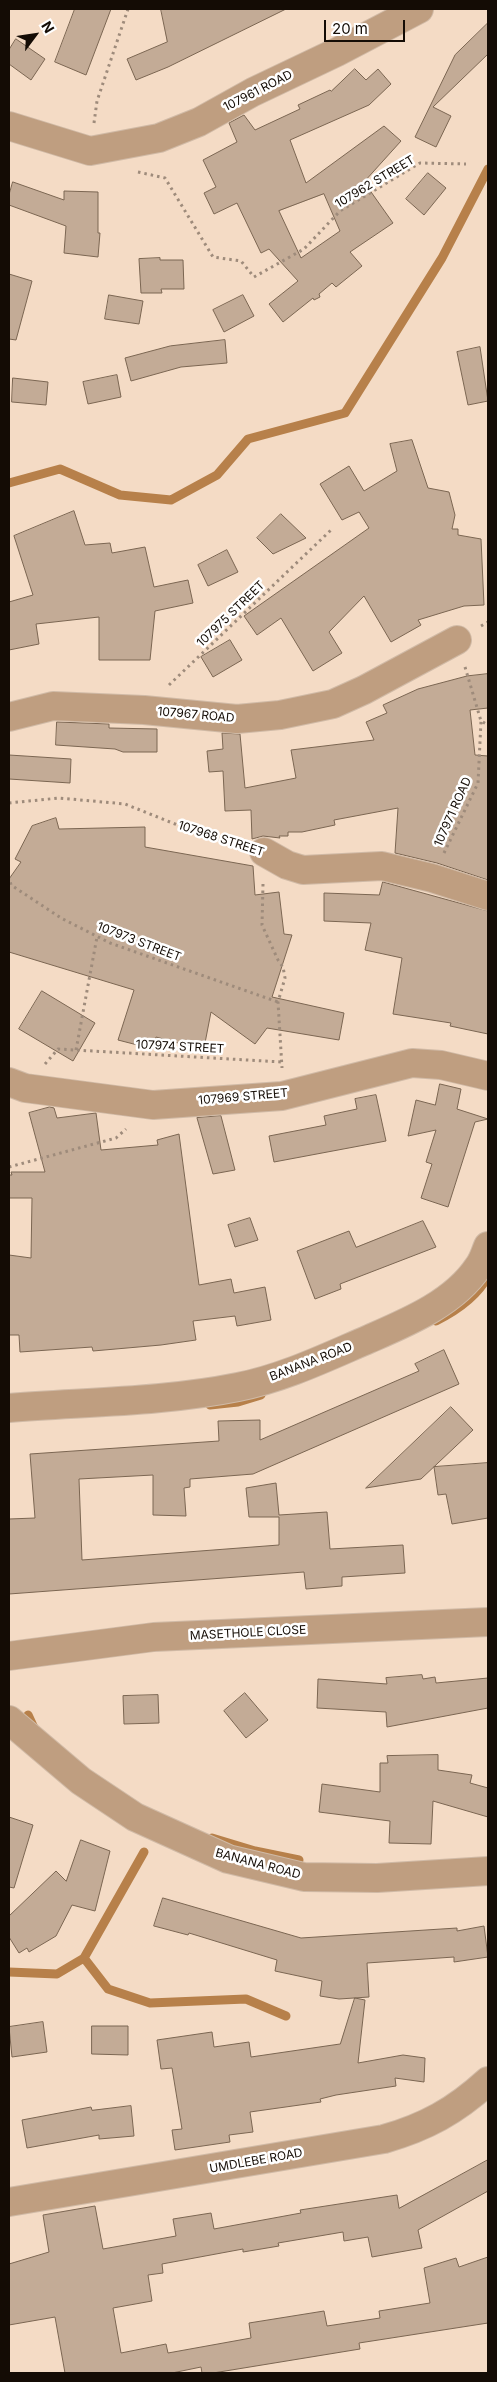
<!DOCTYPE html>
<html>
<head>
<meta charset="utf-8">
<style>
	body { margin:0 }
	#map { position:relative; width:497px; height:2382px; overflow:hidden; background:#f4dbc5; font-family:Inter,sans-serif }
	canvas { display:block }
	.frame { position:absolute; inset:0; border:10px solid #140c05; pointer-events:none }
	.north { position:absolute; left:10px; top:10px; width:50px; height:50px; -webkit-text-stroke:4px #fff; paint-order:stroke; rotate:59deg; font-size:14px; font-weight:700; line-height:20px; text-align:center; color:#140c05 }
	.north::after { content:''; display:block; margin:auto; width:18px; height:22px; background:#140c05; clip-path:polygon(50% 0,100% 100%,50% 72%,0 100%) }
	.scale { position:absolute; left:324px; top:20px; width:81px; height:22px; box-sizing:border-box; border:2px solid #140c05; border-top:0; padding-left:6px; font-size:15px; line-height:18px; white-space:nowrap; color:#140c05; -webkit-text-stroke:4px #fff; paint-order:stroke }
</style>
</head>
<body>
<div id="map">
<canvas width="497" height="2382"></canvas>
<div class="frame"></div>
<div class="north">N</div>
<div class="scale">20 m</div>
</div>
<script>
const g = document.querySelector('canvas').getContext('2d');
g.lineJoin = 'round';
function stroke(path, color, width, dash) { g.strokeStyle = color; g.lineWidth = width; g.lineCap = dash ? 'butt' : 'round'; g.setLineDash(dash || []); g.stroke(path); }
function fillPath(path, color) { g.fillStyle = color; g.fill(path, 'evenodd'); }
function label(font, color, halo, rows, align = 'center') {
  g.font = font + ' Inter,sans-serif'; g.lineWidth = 5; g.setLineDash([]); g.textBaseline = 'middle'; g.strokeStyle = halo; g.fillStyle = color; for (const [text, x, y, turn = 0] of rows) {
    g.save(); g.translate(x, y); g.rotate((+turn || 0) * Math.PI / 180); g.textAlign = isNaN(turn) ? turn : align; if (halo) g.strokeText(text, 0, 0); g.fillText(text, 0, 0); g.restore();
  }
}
const stream = new Path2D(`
	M9,483L60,469L120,495L171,500L217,475L248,439L345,413L442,258L488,169
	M436,1321C456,1311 477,1297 488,1276
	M210,1405L238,1402L261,1395
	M28,1715L34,1728
	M212,1838L255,1851L299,1860
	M84,1958L108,1989L150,2003L246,1999L286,2016
	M9,1972L57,1974L84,1958L144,1852`);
const building = new Path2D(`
	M75,9H111L86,75L55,62Z
	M161,9H286L168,67L136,80L127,59L167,42Z
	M488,23V54L433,107L451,116L436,147L415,137L455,55Z
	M16,39L45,59L31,80L9,64V50Z
	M355,69L366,80L378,69L391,84L369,105L290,140L306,183L384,126L401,141L364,182L393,223L350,252L362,266L336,287L332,283L319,294L320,297L314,300L313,298L283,322L269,304L298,281L269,249L261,253L237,203L214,214L204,193L216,187L203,160L237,142L229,123L244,115L255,130L300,109L298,105L330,90L331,91ZM324,194L340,231L301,258L279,211Z
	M428,173L446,188L424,215L406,199Z
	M13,182L64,200V191L98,192V233H100L98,257L64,253L66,226L9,205V195Z
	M160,258V260H183L184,289H161L162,293H141L139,259Z
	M9,274L32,281L16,340L9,339Z
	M109,295L143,301L139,324L105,319Z
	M243,295L254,316L224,332L213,310Z
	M225,340L227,363L181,367L131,381L125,358L170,346Z
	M480,347L488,401L468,405L457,352Z
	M117,375L121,397L88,404L83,382Z
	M13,378L48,382L46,405L12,402Z
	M412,440L428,488L449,492L455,515L452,529H458V535L481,539L484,605L464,606L418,620L421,625L391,642L364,596L329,632L342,653L313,671L281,618L257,635L244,616L369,528L359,512L342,520L320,484L349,466L364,491L397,471L390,444Z
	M74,511L85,545L110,543L112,553L145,547L154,587L188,580L193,603L155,611L150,660H99V617L36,624L39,644L9,650V602L33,595L14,536Z
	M281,514L306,538L273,554L257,538Z
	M227,550L238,572L208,586L198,565Z
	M230,640L242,660L213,677L201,657Z
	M488,674V708L470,710L475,755L488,756V880L437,863L395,853L398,808L334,820L335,825L302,832H288V836H279L280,838L263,836L252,839L251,810L225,811L223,771L209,772L207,751L223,749L222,733L240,734L245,788L296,778L291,750L374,740L366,722L387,713L383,705L418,689L467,676Z
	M57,722L109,724V728L157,729V752H123L115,749L56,745Z
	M9,755L71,759L70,783L9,779Z
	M56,818L59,829L145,827V847L253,866L255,895L279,892L284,934L292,935L272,997L344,1013L339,1040L267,1028L255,1044L211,1012L205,1043L198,1042L196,1048L156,1037L153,1049L118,1040L134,990L9,952V879L21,862L15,859L32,826Z
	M383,882L488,911V1034L450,1026L451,1023L393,1014L402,958L365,950L371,923L324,921V893L379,895Z
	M42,991L95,1023L73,1061L19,1029Z
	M440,1084L461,1089L457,1109L488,1119L475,1122L448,1207L421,1198L432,1164L426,1162L436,1130L408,1136L416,1100L435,1105Z
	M376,1095L386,1141L274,1162L269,1136L326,1125L324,1116L357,1109L355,1099Z
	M50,1107L54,1108L57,1118L96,1113L101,1150L158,1145L157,1140L179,1134L199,1285L231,1279L234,1293L265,1287L271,1320L237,1326L235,1316L193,1321L196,1340L161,1345L93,1351L92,1347L20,1352L19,1335H9V1255L31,1258L32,1198H9V1175H12L11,1172H45L29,1113Z
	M221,1116L235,1170L213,1174L197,1118Z
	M250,1218L258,1240L235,1247L228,1225Z
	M423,1221L436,1247L340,1284L341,1289L315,1299L297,1251L349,1231L356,1247Z
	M444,1350L459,1384L253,1474L190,1479V1487L184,1488L186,1516L153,1515V1475L79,1479L82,1560L279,1545V1517H249L246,1488L276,1483L279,1515L327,1512L330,1549L403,1545L405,1573L342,1577V1586L306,1589L304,1572L9,1594V1519L35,1518L30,1454L219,1441L218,1421L260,1420V1440L419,1371L415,1364Z
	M451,1407L473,1430L421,1479L366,1488Z
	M488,1463V1518L452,1524L446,1494L438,1495L434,1467Z
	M422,1675L423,1679L435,1677L436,1683L488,1678V1708L387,1727L386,1712L317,1708L318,1679L387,1684L386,1678Z
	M245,1693L268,1720L246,1738L224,1711Z
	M158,1695L159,1723L124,1724L123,1696Z
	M438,1755V1770L472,1775L470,1783L488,1788V1817L433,1801L431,1844L389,1843L390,1821L319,1812L322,1784L380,1792V1763H388L387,1756Z
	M9,1817L33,1825L14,1888L9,1887Z
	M81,1840L110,1851L95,1911L72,1905L56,1936L29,1952L27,1948L19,1953L9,1937V1916L56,1871L66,1881Z
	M163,1898L301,1938L457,1928V1931L484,1926L488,1957L454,1962V1957L367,1963L369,1997L339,1999L320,1996L322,1981L275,1971L277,1960L189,1933L188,1935L154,1926Z
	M355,1998L365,2000L358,2063L403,2055L425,2058L424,2082L395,2078L396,2086L336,2095L320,2099L321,2102L250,2112L253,2132L229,2135L230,2142L175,2150L172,2130L182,2129L172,2068L161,2069L157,2040L212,2032L214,2047L249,2042L251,2057L340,2044Z
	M43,2022L47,2052L12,2057L9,2027Z
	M92,2026H128V2055L92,2054Z
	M131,2106L134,2136L99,2139V2135L27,2148L22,2120L91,2107L92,2110Z
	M488,2160V2191L418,2230L422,2248L372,2257L368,2237L344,2241L343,2232L278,2243L279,2246L243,2252V2249L162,2264L163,2273L148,2275L152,2301L113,2308L121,2353L166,2344L168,2353L251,2338L249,2323L324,2311L327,2326L380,2318L379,2311L430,2303L424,2268L456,2258L459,2267L488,2257V2323L359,2343L360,2349L213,2373H202L201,2367L172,2373H65L55,2317L9,2325V2264L49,2252L43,2215L95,2206L103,2249L176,2236L173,2219L211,2213L214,2229L301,2213L300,2210L397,2195L399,2208Z`);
const path = new Path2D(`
	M94,123L97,101L128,9
	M138,172L165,178L213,257L241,261L254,277L304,249L340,211L420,163L466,164
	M481,626L488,622
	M465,667L481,721L488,725
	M169,685L331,530
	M9,803L59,798L125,804L200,834L238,845
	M444,853L478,783L481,721
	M9,876L11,885L61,918L110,943L278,1002
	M263,884L262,925L278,960L283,967L285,978L278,1002L282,1068
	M76,1050L97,937
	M45,1064L58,1049L282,1062
	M9,1167L116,1138L126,1129`);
const minor = new Path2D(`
	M9,126L90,151L159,138L199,122L253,92L337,52L419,9
	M9,717L53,706L144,710L237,719L280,715L333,704L364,690L457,640
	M264,852L287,865L303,870L382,866L432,878L488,896
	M9,1082L25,1088L153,1105L282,1096L412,1063L441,1065L488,1076
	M9,1408C85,1402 164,1402 238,1387C284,1378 327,1357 369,1339C408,1322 454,1303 478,1267C483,1261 485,1253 488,1246
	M9,1656L154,1637L488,1622
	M9,1720L81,1781L135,1817L228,1859L304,1877L377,1878L488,1871
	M9,2202L384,2139C426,2127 455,2111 488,2081`);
const streetNames = [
	["107961 ROAD",258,91,-27],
	["107962 STREET",375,182,-31],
	["107975 STREET",231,614,-44],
	["107967 ROAD",196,715,5],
	["107971 ROAD",453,812,-66],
	["107968 STREET",221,839,18],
	["107973 STREET",139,942,21],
	["107974 STREET",180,1047,3],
	["107969 STREET",243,1097,-5],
	["BANANA ROAD",311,1362,-21],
	["MASETHOLE CLOSE",248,1633,-3],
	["BANANA ROAD",258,1864,15],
	["UMDLEBE ROAD",256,2161,-10]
];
stroke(stream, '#b7804a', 9);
fillPath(building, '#c3ab96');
stroke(building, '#7b6652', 1);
stroke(minor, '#d0baa6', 30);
stroke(path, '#9e8b7b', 3, [2.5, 4]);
stroke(minor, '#bf9e80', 28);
label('12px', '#140c05', '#fff', streetNames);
</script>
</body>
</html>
